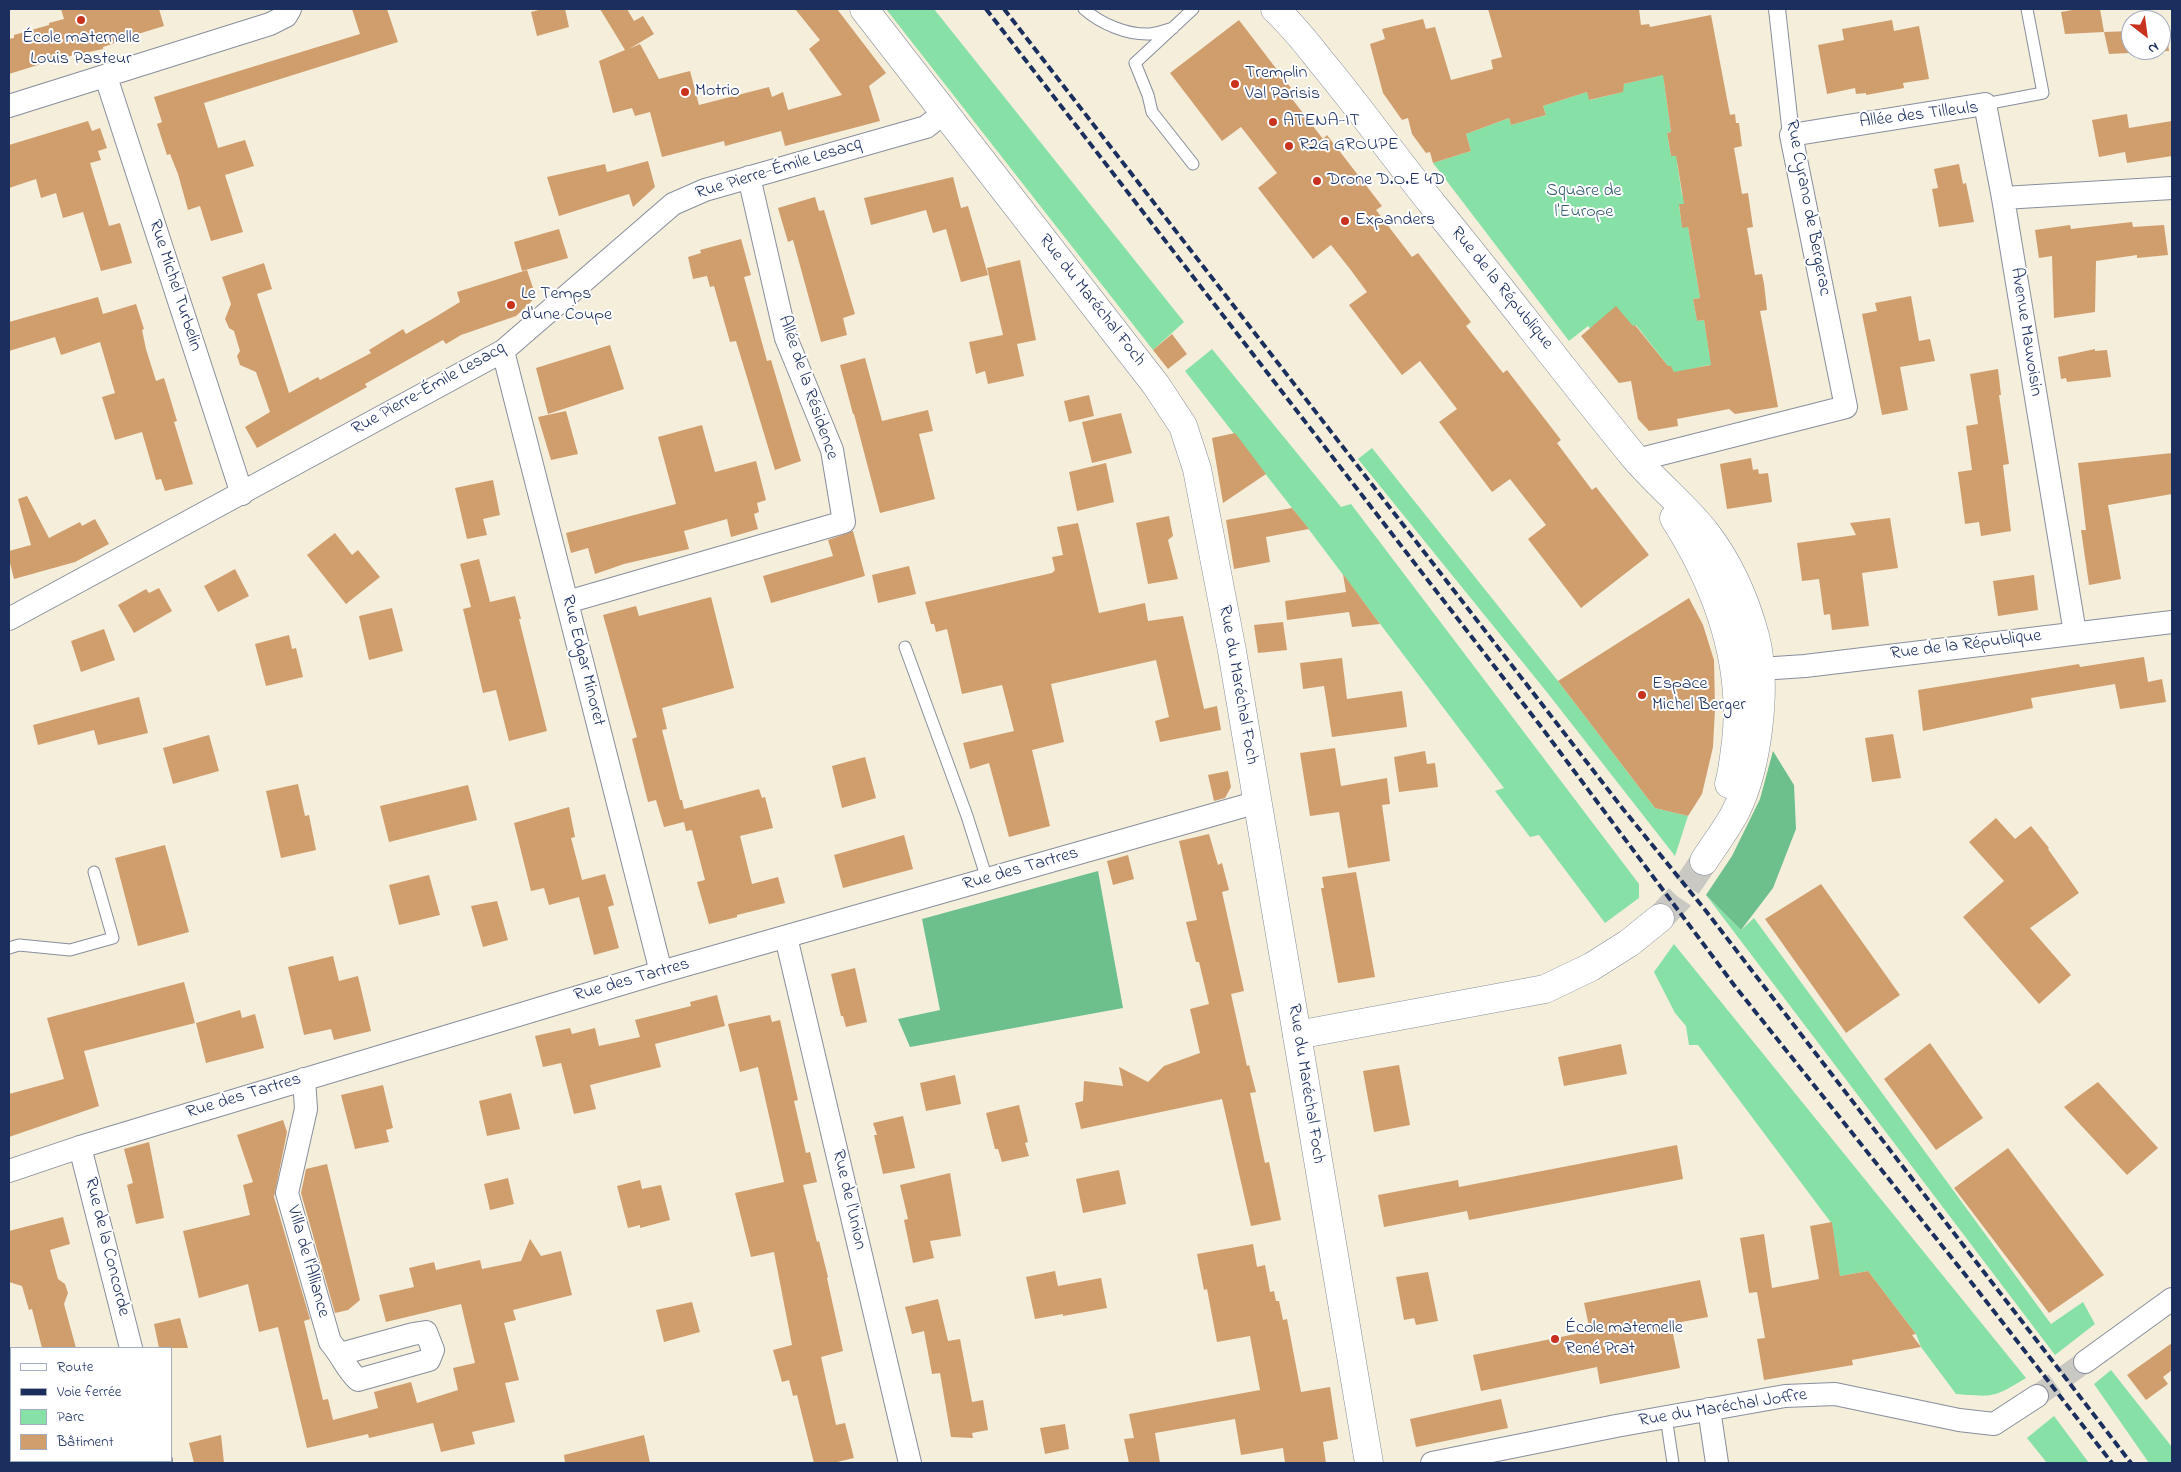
<!DOCTYPE html>
<html>
<head>
<meta charset="utf-8">
<style>
	body { margin:0 }
	#map { position:relative; width:2181px; height:1472px; overflow:hidden; background:#f4eedb; font-family:"Indie Flower",sans-serif }
	canvas { display:block }
	.frame { position:absolute; inset:0; border:10px solid #1b2f5e; pointer-events:none }
	.legend { position:absolute; left:10px; top:1347px; width:162px; height:115px; box-sizing:border-box; background:#fff; border:1px solid #a4acbf; margin:0; padding:6px 9px; list-style:none; font-size:15px; color:#1b2f5e }
	.legend li { display:flex; align-items:center; gap:10px; height:25px }
	.legend b { width:25px; border:1px solid #a4acbf }
	.north { position:absolute; left:2121px; top:10px; width:50px; height:50px; box-sizing:border-box; background:#fff; border:1px solid #a4acbf; border-radius:50%; rotate:150deg; font-size:14px; font-weight:700; line-height:20px; text-align:center; color:#1b2f5e }
	.north::after { content:''; display:block; margin:auto; width:18px; height:22px; background:#c8321e; clip-path:polygon(50% 0,100% 100%,50% 72%,0 100%) }
</style>
</head>
<body>
<div id="map">
<canvas width="2181" height="1472"></canvas>
<div class="frame"></div>
<ul class="legend">
<li><b style="height:6px;background:#fff"></b>Route</li>
<li><b style="height:6px;background:#1b2f5e"></b>Voie ferrée</li>
<li><b style="height:14px;background:#87e1a7"></b>Parc</li>
<li><b style="height:14px;background:#d09e6d"></b>Bâtiment</li>
</ul>
<div class="north">N</div>
</div>
<script>
const g = document.querySelector('canvas').getContext('2d');
g.lineJoin = 'round';
function fillPath(path, color) { g.fillStyle = color; g.fill(path, 'evenodd'); }
function stroke(path, color, width, dash) { g.strokeStyle = color; g.lineWidth = width; g.lineCap = dash ? 'butt' : 'round'; g.setLineDash(dash || []); g.stroke(path); }
function label(font, color, halo, rows, align = 'center') {
  g.font = font + ' "Indie Flower",sans-serif'; g.lineWidth = 4; g.setLineDash([]); g.textBaseline = 'middle'; g.strokeStyle = halo; g.fillStyle = color; for (const [text, x, y, turn = 0] of rows) {
    g.save(); g.translate(x, y); g.rotate((+turn || 0) * Math.PI / 180); g.textAlign = isNaN(turn) ? turn : align; if (halo) g.strokeText(text, 0, 0); g.fillText(text, 0, 0); g.restore();
  }
}
const green = new Path2D(`
	M886,9H934L1184,322L1153,350Z
	M1666,74L1667,79L1664,82L1671,132L1667,133L1671,156H1676L1681,162L1677,163L1682,195H1686L1687,201L1684,204L1679,205L1682,227H1688L1700,298L1693,299L1697,321L1704,320L1710,357L1715,359L1709,368V365L1683,371L1675,375L1671,366H1668L1636,325L1630,329L1593,332L1588,326L1569,341L1433,163L1471,151L1466,134L1509,118L1511,125L1546,115L1543,106L1587,92L1590,100L1622,92L1624,84Z
	M1212,349L1341,507L1351,504L1639,884V898L1605,923L1539,835L1530,837L1495,791L1504,788L1310,531L1185,371Z
	M1372,448L1558,681L1655,808L1688,816L1675,856L1546,691L1358,459Z
	M1706,895L1741,930L1754,918L2051,1324L2083,1302L2095,1324L2055,1355Z
	M1674,944L2026,1378C1993,1398 1994,1397 1956,1394L1921,1347L1916,1334L1868,1271L1840,1276L1832,1224L1698,1045H1689L1686,1026L1675,1013L1654,972Z
	M2111,1370L2172,1447V1463H2149L2094,1384Z
	M2054,1416L2089,1463H2047L2027,1438Z`);
const forest = new Path2D(`
	M1773,751L1794,785L1796,829L1773,888L1741,930L1706,895L1732,856L1760,799Z
	M1098,871L1123,1008L910,1047L898,1019L940,1010L922,919Z`);
const building = new Path2D(`
	M61,9H159L164,26L115,41V43L103,47V49L57,59L9,74V39L14,38V35L49,25V23L64,19Z
	M352,9H387L398,42L204,103L218,148L245,140L254,166L225,175L243,232L211,241L200,206L188,210L178,174L170,154L167,155L157,124L162,122L154,97L360,34Z
	M543,9H565L569,27L537,36L531,12Z
	M600,9H627L634,21L643,16L654,34L629,49L640,44L659,79L690,71L699,105L769,87L772,97L783,92L788,110L842,95L809,49L820,40L795,9H837L886,73L869,86L880,121L785,146L781,131L725,146L724,141L662,157L650,112L635,116L632,108L613,113L599,61L625,50Z
	M1488,9H1639L1641,25L1649,24L1650,27L1711,15L1730,115L1735,114L1736,123H1739L1742,146L1734,148L1742,194L1748,193L1753,227L1747,228L1755,275L1762,274L1764,284L1767,310L1760,311L1778,407L1735,414L1729,409L1677,419L1678,426L1649,431L1638,419L1631,381L1619,383L1581,336L1616,306L1633,326L1635,325L1668,366H1671L1674,372L1711,365L1704,320L1697,321L1693,299L1700,298L1688,227L1682,228L1679,204H1684L1676,156H1671L1669,144L1667,133L1671,132L1663,75L1624,84L1623,92L1589,100L1587,92L1543,106L1546,115L1511,125L1509,118L1466,134L1471,151L1433,163L1430,152L1426,153L1412,134L1408,118L1402,120L1383,93L1370,44L1385,39L1382,29L1423,19L1426,29L1435,27L1451,80L1493,69L1491,60L1502,57Z
	M2078,9H2100L2104,32L2065,34L2061,12Z
	M1239,20L1291,88L1286,91L1323,139L1327,135L1382,206L1376,210L1412,257L1418,253L1471,322L1466,326L1503,373L1507,370L1561,440L1557,443L1592,490L1596,487L1649,555L1581,608L1528,539L1546,525L1510,479L1492,492L1439,422L1457,409L1420,361L1402,375L1349,305L1367,292L1350,269L1331,245L1313,259L1258,188L1277,173L1241,127L1222,141L1170,73Z
	M1892,20L1894,31L1919,26L1929,79L1903,83L1904,88L1866,95V93L1856,94L1855,88L1827,94L1818,45L1844,40L1842,29Z
	M2161,30H2166L2169,51L2109,54L2104,32L2131,31V50H2161Z
	M2127,114L2129,128L2172,121V156L2127,163L2125,152L2099,157L2092,120Z
	M88,121L92,131L100,128L107,148L98,151L101,160L90,163L98,189L109,226L120,223L132,263L101,271L83,212L63,218L56,193L41,198L36,179L9,188V145Z
	M648,161L655,187L633,207L629,194L559,216L547,177L605,164L607,172Z
	M1959,164L1963,184L1966,183L1974,222L1939,227L1932,189L1938,188L1934,169Z
	M953,177L961,208L968,206L988,275L961,282L946,229L933,233L926,210L871,225L864,198Z
	M815,197L819,211L824,210L855,314L843,318L847,335L821,342L793,240L788,242L778,208Z
	M2132,222L2133,227L2164,225L2168,255L2137,258V255L2096,261L2095,312L2054,318L2052,256L2039,258L2035,230L2070,225L2071,229Z
	M559,229L568,258L522,271L514,242Z
	M741,239L751,275L744,277L767,361L771,360L801,461L775,470L736,341L730,342L714,286L710,287L707,276L693,279L688,257L701,253L700,250Z
	M1020,260L1036,340L1017,344L1024,376L988,384L985,371L976,374L969,342L1003,335L987,268Z
	M264,263L272,289L257,294L289,393L318,377L320,380L371,353L369,350L403,329L406,334L432,319L460,302L457,292L527,270L536,297L516,316L461,335L446,344L443,340L365,384L367,387L257,448L245,427L270,412L256,372L240,365L237,356L240,351L234,331L229,328L225,319L231,304L222,277Z
	M1911,296L1919,341L1930,339L1935,361L1900,367L1908,410L1882,415L1862,314L1877,311L1875,303Z
	M98,297L103,314L136,304L144,329L142,330L146,349L156,381L164,378L177,421L174,422L193,484L165,491L161,479L156,480L142,432L115,440L102,397L115,393L100,342L61,355L55,337L9,351V322Z
	M1172,334L1187,354L1168,369L1153,350Z
	M610,345L624,389L548,414L536,368Z
	M2095,349V351L2107,350L2111,377L2067,382L2066,378L2061,379L2058,357Z
	M865,358L882,421L928,410L933,431L919,434L935,499L880,513L854,414H853L840,365Z
	M1998,369L2001,395H1999L2009,464L2003,465L2011,531L1981,536L1979,522L1965,524L1958,472L1972,470L1966,426L1978,424L1970,374Z
	M1089,395L1094,416L1069,422L1064,401Z
	M566,411L578,454L551,460L538,417Z
	M1121,413L1132,453L1092,463L1082,422Z
	M702,425L715,472L756,461L766,500L757,503L759,512L754,514L758,529L731,537L727,519L684,531L689,549L624,564L595,574L588,548L571,553L566,533L676,504L658,437Z
	M1235,433L1266,474L1223,503L1212,438Z
	M2172,453V494L2108,505L2121,579L2089,585L2081,530H2086L2078,463Z
	M1751,458L1753,470L1758,469L1759,474L1768,473L1772,502L1727,509L1720,464Z
	M1106,463L1114,502L1077,511L1069,472Z
	M493,480L500,515L483,519L487,535L467,539L455,488Z
	M27,496L49,538L80,522L82,526L95,519L109,544L75,562L14,579L9,559V551L31,545L18,499Z
	M1292,508L1309,529L1266,537L1270,562L1234,569L1226,520Z
	M1169,516L1173,536L1168,540L1178,579L1148,584L1136,523Z
	M1890,518L1898,568L1862,573L1869,626L1832,630L1830,614L1824,615L1819,579L1802,581L1797,543L1856,535L1850,523Z
	M1078,523L1099,613L1145,603L1148,621L1183,616L1204,709L1217,706L1221,730L1160,742L1155,721L1169,717L1156,660L1051,684L1064,742L1032,750L1050,826L1009,837L989,763L970,769L963,743L1014,731L1002,685L962,694L947,629L936,632L934,624H931L925,602L1052,573L1055,570L1052,557L1063,555L1057,527Z
	M853,531L865,576L771,603L763,576L833,556L828,540Z
	M335,533L352,555L358,550L380,577L346,604L307,555Z
	M479,559L490,602L515,596L521,619H519L547,731L509,741L496,690L483,693L463,609L471,607L460,564Z
	M909,566L916,594L878,603L872,575Z
	M235,569L249,596L218,612L204,586Z
	M1343,574L1380,624L1352,627L1349,612L1287,620L1285,601L1346,592Z
	M2034,575L2038,610L1998,616L1993,581Z
	M159,588L172,611L134,633L118,605L146,589L149,593Z
	M711,597L734,688L662,708L667,729L662,730L680,800H682L684,809L759,789L762,798L765,797L773,828L740,836L752,884L778,877L785,903L737,915V917L709,924L697,882L705,880L692,830L686,831L684,822L664,827L656,800L648,802L632,739L637,737L603,615L636,606L639,616Z
	M1689,598L1703,625L1714,660L1715,709L1713,747L1702,794L1688,816L1655,808L1558,681Z
	M392,608L403,651L369,660L359,616Z
	M1283,622L1287,650L1258,653L1254,625Z
	M104,629L115,660L81,672L71,641Z
	M289,635L292,649L296,648L303,677L266,686L255,644Z
	M2144,657L2148,682L2162,679L2166,702L2120,709L2115,684L2031,698L2033,708L1923,731L1918,690L2079,664L2080,667Z
	M1342,658L1347,699L1402,691L1407,727L1332,737L1324,686L1303,689L1300,663Z
	M139,697L148,733L98,745L94,730L38,745L33,725Z
	M1893,734L1901,778L1872,782L1865,738Z
	M209,735L219,771L173,784L163,748Z
	M1335,748L1341,786L1387,778L1390,804L1382,805L1390,861L1348,868L1339,812L1310,816L1300,753Z
	M1425,751L1427,764L1435,763L1438,787L1399,792L1394,757Z
	M865,757L876,798L842,808L832,766Z
	M1228,771L1231,787L1225,798L1214,801L1208,775Z
	M298,784L305,816L309,815L316,850L281,858L266,791Z
	M468,785L477,820L389,842L380,806Z
	M569,807L575,837L571,838L582,880L605,874L614,905L608,907L619,948L594,955L579,897L549,905L544,888L531,891L514,823Z
	M1996,818L2015,839L2031,826L2049,848L2048,849L2079,893L2030,928L2071,975L2039,1004L1963,917L2004,881L1969,842Z
	M1209,834L1218,865L1222,863L1229,890L1222,892L1244,991L1231,994L1247,1066L1249,1065L1256,1092L1250,1093L1265,1163L1269,1162L1281,1220L1251,1226L1222,1099L1081,1129L1075,1103L1083,1101L1084,1081L1123,1086L1119,1067L1148,1082L1164,1066L1200,1053L1190,1009L1209,1004L1199,962H1196L1186,922L1197,920L1179,841Z
	M904,835L913,869L843,888L834,855Z
	M165,845L189,932L138,946L115,858Z
	M1128,855L1134,879L1113,885L1107,861Z
	M1356,872L1375,977L1338,983L1321,888H1324L1322,877Z
	M429,875L440,915L399,925L389,885Z
	M1821,884L1900,995L1846,1033L1765,919Z
	M497,901L508,940L483,947L471,906Z
	M333,956L339,981L358,976L371,1031L334,1040L331,1029L304,1035L288,967Z
	M855,968L867,1022L846,1027L843,1016H841L831,974Z
	M184,982L195,1023L84,1051L99,1106L9,1137V1094L64,1079L47,1018Z
	M717,995L725,1026L655,1044L661,1067L590,1085L596,1109L574,1114L561,1063L543,1067L535,1036L570,1028L572,1034L595,1028L599,1046L640,1037L635,1020L691,1006L690,1002Z
	M240,1010L242,1018L255,1014L264,1048L206,1063L196,1023Z
	M770,1015L772,1022L780,1020L798,1100L794,1101L806,1153L810,1152L817,1182L803,1185L817,1242L819,1241L828,1277L827,1278L843,1351L821,1357L836,1425L845,1423L854,1458L833,1463H814L797,1395L793,1396L789,1380L782,1382L773,1350L792,1345L774,1252L751,1257L735,1193L784,1182L758,1067L740,1072L728,1024Z
	M1930,1043L1983,1118L1936,1150L1884,1079Z
	M1621,1044L1627,1074L1564,1086L1558,1057Z
	M1399,1065L1410,1125L1374,1132L1363,1071Z
	M955,1075L961,1104L926,1111L920,1083Z
	M2098,1082L2158,1148L2127,1175L2064,1107Z
	M383,1085L393,1128L386,1130L389,1142L355,1149L341,1095Z
	M511,1093L520,1129L487,1136L479,1101Z
	M1019,1105L1028,1142L1025,1143L1029,1156L1002,1162L998,1149H995L986,1113Z
	M903,1116L915,1168L883,1174L874,1135H877L873,1123Z
	M283,1120L287,1132L274,1197L310,1319L304,1321L323,1400L328,1399L333,1420L378,1408L374,1392L411,1382L417,1403L458,1390L453,1368L475,1363L461,1304L386,1322L379,1295L414,1287L409,1268L434,1262L436,1270L480,1260L482,1269L521,1261L530,1239L541,1256L561,1251L572,1295L513,1310L516,1320L504,1323L519,1380L505,1383L515,1422L472,1432L475,1444L441,1452L433,1423L369,1438L368,1434L307,1448L278,1327L259,1332L248,1284L199,1298L183,1231L250,1215L243,1185L253,1182L237,1135Z
	M149,1142L164,1218L136,1224L127,1185L133,1183L124,1149Z
	M1677,1145L1683,1179L1469,1220L1467,1211L1384,1227L1378,1195L1458,1180L1459,1187Z
	M2008,1148L2104,1275L2049,1313L1954,1188Z
	M327,1164L360,1300L348,1310L335,1313L301,1193L306,1169Z
	M1119,1170L1126,1204L1083,1213L1076,1179Z
	M950,1173L961,1236L930,1241L934,1258L913,1263L904,1220L908,1219L900,1185Z
	M508,1178L514,1204L490,1210L484,1184Z
	M640,1180L642,1189L661,1185L670,1220L640,1228V1225L628,1228L617,1186Z
	M63,1217L70,1244L50,1250L58,1279L65,1284L68,1293L64,1304L76,1348H42L32,1309L29,1310L22,1286L9,1282V1231Z
	M1832,1222L1840,1276L1868,1271L1916,1334L1912,1335L1921,1347L1852,1360L1853,1365L1764,1380L1757,1339L1765,1338L1757,1292L1749,1293L1740,1238L1764,1234L1772,1288L1819,1279L1810,1226Z
	M1253,1244L1257,1267L1265,1265L1270,1292L1274,1291L1276,1301H1279L1283,1320L1287,1319L1301,1392L1330,1387L1338,1439L1323,1442L1326,1463H1285L1283,1448L1241,1455L1235,1419L1155,1433L1160,1463H1129L1124,1439L1134,1438L1129,1414L1260,1390L1250,1336L1217,1342L1207,1289L1204,1290L1197,1254Z
	M1055,1271L1058,1286L1101,1278L1107,1308L1063,1316V1314L1035,1319L1026,1277Z
	M1428,1272L1438,1321L1416,1325L1414,1318L1404,1320L1396,1277Z
	M1700,1280L1708,1317L1671,1324L1680,1368L1600,1384L1597,1367L1481,1391L1473,1355L1590,1331L1584,1303Z
	M938,1299L948,1341L960,1339L972,1402L983,1400L988,1430L972,1433L973,1438L951,1437L940,1373L932,1374L924,1331L912,1334L905,1307Z
	M692,1302L700,1332L664,1342L656,1310Z
	M180,1318L188,1348H159L154,1324Z
	M2172,1343V1370L2163,1377L2168,1384L2146,1400L2127,1375Z
	M1501,1399L1508,1428L1416,1447L1410,1419Z
	M1065,1424L1069,1449L1045,1454L1040,1428Z
	M221,1435L224,1463H194L189,1443Z
	M644,1435L650,1463H565L564,1455Z`);
const minorTunnel = new Path2D(`
	M2037,1396L2085,1362`);
const secondaryTunnel = new Path2D(`
	M1660,918L1679,898L1704,861`);
const service = new Path2D(`
	M1084,9C1101,24 1127,35 1150,34C1158,33 1166,30 1173,28
	M1985,104L2043,93L2027,9
	M1193,164L1152,112L1148,95L1135,63L1193,9
	M905,647L967,816L987,879
	M9,948L19,945L70,950L113,938L94,872
	M1666,1417L1673,1463`);
const pedestrian = new Path2D(`
	M1777,9L1791,135`);
const minor = new Path2D(`
	M106,77L242,494
	M9,106L270,24L286,16L290,9
	M503,351L661,972
	M1637,460L1846,407L1791,135L1985,104L2003,198
	M567,602L844,522L832,450L786,338L749,177
	M9,619L503,351L673,204L705,190L926,127L945,112
	M2075,633L2003,198L2172,188
	M1753,654L1760,669L1805,666L2172,622
	M786,937L910,1463
	M304,1079L306,1109L287,1193L330,1342C341,1354 346,1369 358,1380L429,1360L433,1350L426,1332L413,1334L340,1354
	M80,1147L131,1348
	M9,1171L80,1147L661,972L1258,802
	M2085,1362L2172,1299
	M9,1408L11,1407
	M1709,1409L1717,1463
	M161,1461V1463
	M1432,1463L1616,1426L1785,1396L1835,1394L1959,1420L1994,1424L2037,1396`);
const tertiary = new Path2D(`
	M864,9L1156,385L1183,426L1197,469L1232,651L1297,1035`);
const secondary = new Path2D(`
	M1275,9C1291,24 1305,41 1319,59C1359,107 1395,158 1434,206C1502,289 1567,375 1635,458C1657,484 1685,506 1706,533C1729,563 1745,599 1755,636C1768,685 1758,768 1735,813C1726,830 1714,845 1704,861
	M1674,518C1717,586 1745,661 1736,742C1734,756 1733,770 1729,784
	M1369,1463L1297,1035L1545,989L1591,967L1629,943L1660,918`);
const rail = new Path2D(`
	M986,9L1539,724L1734,985L1975,1287L2112,1463
	M1004,9L1623,809L1706,911L2131,1463`);
const markers = [
	[81,20,5,"#c8321e"],
	[1235,84,5,"#c8321e"],
	[685,92,5,"#c8321e"],
	[1273,122,5,"#c8321e"],
	[1289,146,5,"#c8321e"],
	[1317,181,5,"#c8321e"],
	[1345,221,5,"#c8321e"],
	[511,305,5,"#c8321e"],
	[1642,695,5,"#c8321e"],
	[1555,1339,5,"#c8321e"]
];
const poiNames = [
	["École maternelle",81,39,"center"],
	["Louis Pasteur",81,60,"center"],
	["Tremplin",1245,74],
	["Val Parisis",1245,95],
	["Motrio",695,92],
	["ATENA-IT",1283,122],
	["R2G GROUPE",1299,146],
	["Drone D.O.E 4D",1327,181],
	["Expanders",1355,221],
	["Le Temps",521,295],
	["d'une Coupe",521,316],
	["Espace",1652,685],
	["Michel Berger",1652,706],
	["École maternelle",1565,1329],
	["René Prat",1565,1350]
];
const streetNames = [
	["Allée des Tilleuls",1919,116,-7],
	["Rue Pierre-Émile Lesacq",779,170,-17],
	["Rue Cyrano de Bergerac",1807,208,79],
	["Rue Michel Turbelin",174,286,72],
	["Rue de la République",1501,289,51],
	["Rue du Maréchal Foch",1091,301,52],
	["Avenue Mauvoisin",2025,332,81],
	["Allée de la Résidence",807,388,71],
	["Rue Pierre-Émile Lesacq",429,390,-29],
	["Rue de la République",1966,646,-7],
	["Rue Edgar Minoret",582,661,76],
	["Rue du Maréchal Foch",1237,685,80],
	["Rue des Tartres",1021,870,-16],
	["Rue des Tartres",632,981,-16],
	["Rue du Maréchal Foch",1305,1084,81],
	["Rue des Tartres",244,1097,-17],
	["Rue de l'Union",848,1200,77],
	["Rue de la Concorde",106,1247,76],
	["Villa de l'Alliance",307,1262,74],
	["Rue du Maréchal Joffre",1723,1409,-9]
];
const parkNames = [
	["Square de",1584,192],
	["l'Europe",1584,213]
];
fillPath(green, '#87e1a7');
fillPath(forest, '#6dbf8c');
fillPath(building, '#d09e6d');
stroke(minorTunnel, '#c9c8c2', 22, [22, 11]);
stroke(secondaryTunnel, '#c9c8c2', 28, [28, 14]);
stroke(service, '#888e9c', 13);
stroke(pedestrian, '#888e9c', 18);
stroke(minor, '#888e9c', 24);
stroke(tertiary, '#888e9c', 29);
stroke(secondary, '#888e9c', 29);
stroke(service, '#fff', 11);
stroke(pedestrian, '#fff', 16);
stroke(minor, '#fff', 22);
stroke(tertiary, '#fff', 28);
stroke(secondary, '#fff', 28);
stroke(rail, '#1b2f5e', 4, [8, 4]);
for (const [x, y, r, color] of markers) { const dot = new Path2D(); dot.arc(x, y, r, 0, 2 * Math.PI); g.fillStyle = color; g.fill(dot); stroke(dot, '#fff', 2); }
label('18px', '#1b2f5e', '#fff', poiNames, 'left');
label('18px', '#1b2f5e', '#fff', streetNames);
label('18px', '#365c70', '#fff', parkNames);
</script>
</body>
</html>
